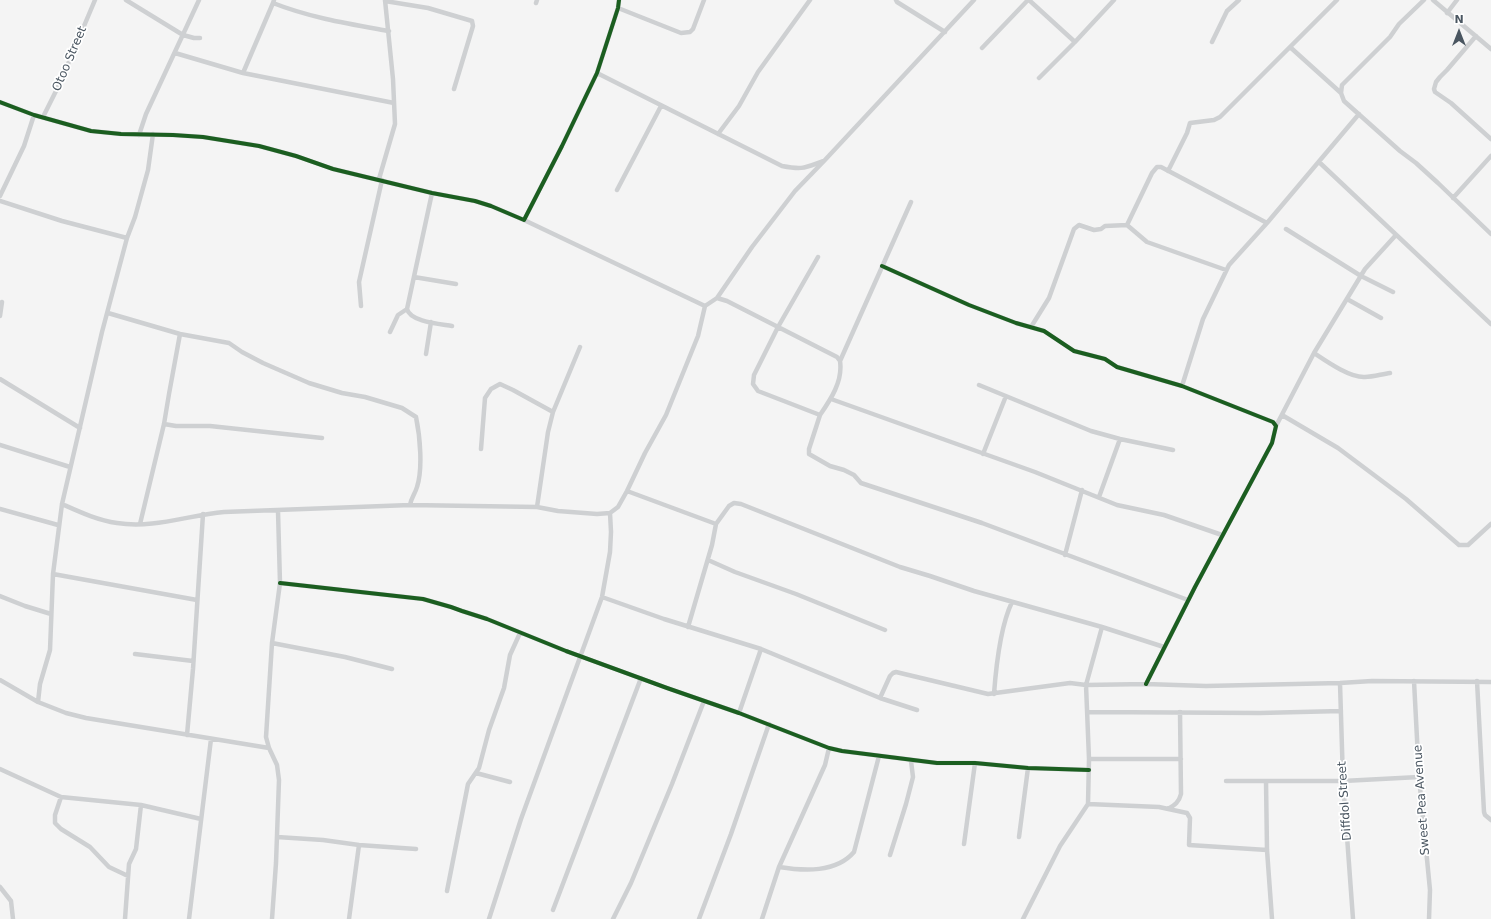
<!DOCTYPE html>
<html>
<head>
<meta charset="utf-8">
<style>
	body { margin:0 }
	#map { position:relative; width:1491px; height:919px; overflow:hidden; background:#f4f4f4; font-family:"DejaVu Sans",sans-serif }
	canvas { display:block }
	.north { position:absolute; left:1439px; top:12px; width:40px; height:40px; -webkit-text-stroke:3px #fff; paint-order:stroke; rotate:0deg; font-size:11px; font-weight:700; line-height:16px; text-align:center; color:#4a5661 }
	.north::after { content:''; display:block; margin:auto; width:14px; height:18px; background:#4a5661; clip-path:polygon(50% 0,100% 100%,50% 72%,0 100%) }
</style>
</head>
<body>
<div id="map">
<canvas width="1491" height="919"></canvas>
<div class="north">N</div>
</div>
<script>
const g = document.querySelector('canvas').getContext('2d');
g.lineJoin = 'round';
function stroke(path, color, width, dash) { g.strokeStyle = color; g.lineWidth = width; g.lineCap = dash ? 'butt' : 'round'; g.setLineDash(dash || []); g.stroke(path); }
function label(font, color, halo, rows, align = 'center') {
  g.font = font + ' "DejaVu Sans",sans-serif'; g.lineWidth = 3.5; g.setLineDash([]); g.textBaseline = 'middle'; g.strokeStyle = halo; g.fillStyle = color; for (const [text, x, y, turn = 0] of rows) {
    g.save(); g.translate(x, y); g.rotate((+turn || 0) * Math.PI / 180); g.textAlign = isNaN(turn) ? turn : align; if (halo) g.strokeText(text, 0, 0); g.fillText(text, 0, 0); g.restore();
  }
}
const street = new Path2D(`
	M126,0L183,35L194,38H200
	M274,0L273,3C311,18 350,24 389,31
	M896,0L897,2L945,32
	M1029,0L1075,42
	M1424,0L1399,24L1390,37L1342,85L1341,93L1344,101L1400,151L1416,163L1438,183L1491,234
	M1433,0L1491,49
	M385,1L428,8L472,21L473,26L454,89
	M536,3L537,0
	M618,8L681,33L690,32L693,29L704,0
	M1447,13L1457,0
	M1476,36L1447,70L1440,77L1436,82L1434,89L1435,92L1451,103L1491,139
	M1212,42L1227,11L1239,0
	M1290,47L1341,93
	M982,48L1028,0
	M175,53L243,73L394,103
	M243,73L273,3
	M597,73L782,166C803,170 804,168 823,161
	M1039,78L1075,42L1114,0
	M0,102L34,115L91,131L121,134L173,135L203,137L259,146L296,156L333,169L432,193L475,201L491,206L524,220L562,146L597,73L618,8L619,0
	M43,117L60,83L95,0
	M718,134L739,106L758,72L810,0
	M139,135L146,114L199,0
	M1319,162L1491,324
	M1168,171L1187,133L1190,123L1214,120L1220,117L1337,0
	M379,179L395,124L393,79L385,0
	M617,190L661,106
	M432,193L407,309C410,322 441,324 452,326
	M0,196L24,146L34,115
	M1453,198L1491,156
	M0,201L62,221L127,238
	M524,220L705,306L717,298L727,301L837,357L840,361
	M1127,225L1147,242L1226,270
	M1286,229L1361,276L1393,292
	M818,257L778,327L754,375L753,384L758,391L820,415C831,399 843,381 840,361L911,202
	M882,266L969,305L1016,323L1044,331L1074,351L1105,359L1117,367L1182,386L1273,422L1276,426L1272,443L1195,587L1146,684
	M414,277L456,284
	M717,298L752,247L795,191L824,161L974,0
	M1347,299L1381,318
	M361,306L359,282L382,180
	M108,313L180,334L229,343L242,352L263,363L309,383L342,393L365,397L402,408L416,417C420,436 423,469 417,487C415,494 411,498 410,505
	M0,316L2,302
	M1031,327L1049,298L1074,229L1079,225L1094,230L1101,229L1105,226L1127,225L1152,173L1157,167H1161L1267,223
	M390,332L398,315L407,309
	M580,347L553,412L548,432L537,507L558,511L597,514L610,513L618,507L627,491L645,453L666,415L698,336L705,306
	M1314,353C1326,361 1350,378 1365,377C1373,377 1382,374 1390,373
	M426,354L431,322
	M0,379L80,428
	M979,385L1091,431L1120,439L1173,450
	M1182,386L1203,319L1229,265L1267,223L1359,114
	M831,399L1035,472L1117,505L1164,515L1222,535
	M820,415L809,449V454L830,466L844,470L854,475L861,483L982,523L1188,600
	M1282,415L1338,448L1406,499L1459,545H1468L1491,524
	M164,424L176,426H210L322,438
	M1276,426L1314,353L1365,269L1396,235
	M0,445L70,467
	M481,449L485,398L491,389L500,384L513,390L553,412
	M983,454L1006,396
	M627,491L716,524
	M1099,497L1120,439
	M62,504C80,512 97,520 117,523C153,529 189,515 224,512L410,505L537,507
	M0,509L58,525
	M140,524L164,424L169,394L180,334
	M1065,555L1082,490
	M708,560L735,572L796,594L885,630
	M53,574L197,600
	M280,583L423,599L451,607L462,611L487,619L566,651L667,688L739,713L829,748L842,751L937,763H975L1028,768L1089,770
	M0,596L25,606L51,614
	M602,597L664,619L761,649L880,698L917,710
	M688,627L712,545L716,524L729,506L734,503L741,504L900,567L930,576L974,591L1102,627L1164,647
	M272,643L345,657L392,669
	M135,654L193,661
	M0,680L38,702L66,713L86,718L269,748
	M1414,681L1419,777L1430,890L1429,919
	M1477,681L1484,812L1485,815L1491,820
	M1340,683L1343,781L1353,919
	M994,694C996,667 1000,627 1012,602
	M880,698L890,676L893,673L896,672L988,694L1070,683L1086,685L1146,684L1206,686L1340,683L1372,681L1491,682
	M38,702L40,684L50,650L53,574L62,504L102,332L127,238L135,217L148,170L153,134
	M1088,712L1260,713L1341,711
	M739,713L761,649
	M187,735L193,669L203,514
	M1089,759H1181
	M0,769L61,797L141,805L201,819
	M476,773L510,782
	M1226,781H1343L1419,777
	M1266,781L1267,850L1272,919
	M61,797L55,815V823L61,829L90,847L109,867L128,876
	M1088,804L1159,807L1187,813L1190,818L1189,845L1267,850
	M1168,809C1175,805 1179,802 1181,794L1180,712
	M277,837L323,840L359,845L416,849
	M1019,837L1028,768
	M964,844L975,763
	M890,855L906,804L913,777L911,761
	M779,867C804,871 836,873 854,852L879,756
	M0,887L11,901L13,919
	M447,891L468,784L479,768L489,730L504,688L510,655L520,633
	M553,910L641,678
	M125,919L129,864L136,849L141,805
	M189,919L211,739
	M272,919L276,863L279,780L277,765L269,748L266,737L272,643L280,583L278,511
	M349,919L359,845
	M489,919L521,819L602,597L610,552L611,532L610,513
	M613,919L631,883L672,784L704,701
	M699,919L731,834L769,724
	M762,919L779,867L825,765L829,748
	M1023,919L1060,846L1088,804L1089,759L1086,685L1102,627`);
const cycleway = new Path2D(`
	M0,102L34,115L91,131L121,134L173,135L203,137L259,146L296,156L333,169L432,193L475,201L491,206L524,220L562,146L597,73L618,8L619,0
	M882,266L969,305L1016,323L1044,331L1074,351L1105,359L1117,367L1182,386L1273,422L1276,426L1272,443L1195,587L1146,684
	M280,583L423,599L451,607L462,611L487,619L566,651L667,688L739,713L829,748L842,751L937,763H975L1028,768L1089,770`);
const streetNames = [
	["Otoo Street",70,59,-67],
	["Sweet Pea Avenue",1422,800,-94],
	["Diffdol Street",1345,801,-94]
];
stroke(street, '#ced0d2', 4.5);
stroke(cycleway, '#1b5e20', 4);
label('12px', '#4a5661', '#fff', streetNames);
</script>
</body>
</html>
